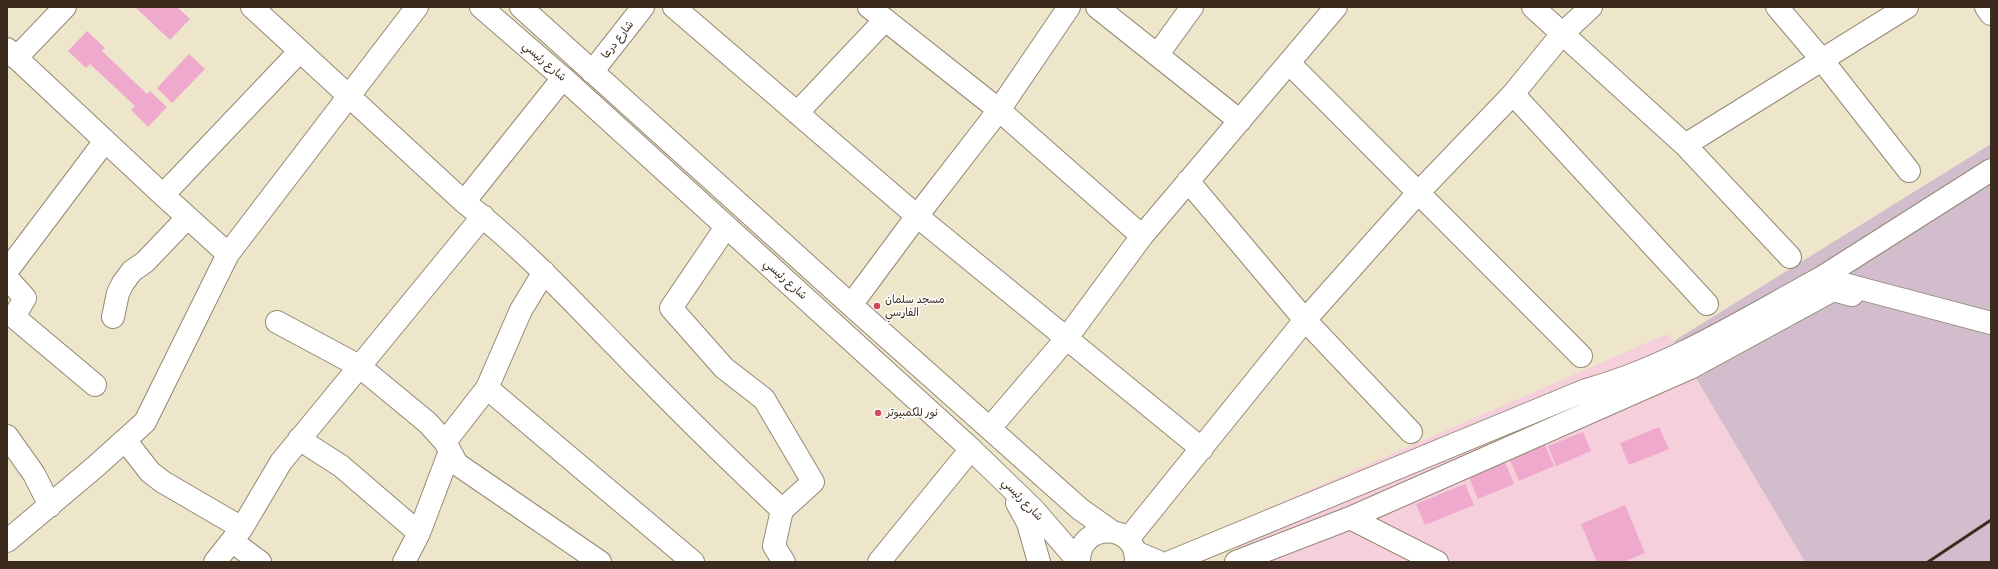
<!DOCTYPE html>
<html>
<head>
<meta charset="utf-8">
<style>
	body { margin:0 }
	#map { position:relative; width:1998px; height:569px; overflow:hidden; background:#eee6cb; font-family:Pangolin,sans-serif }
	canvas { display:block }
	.frame { position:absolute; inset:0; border:8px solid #3b2a1e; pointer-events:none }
</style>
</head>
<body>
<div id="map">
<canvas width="1998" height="569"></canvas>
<div class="frame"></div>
</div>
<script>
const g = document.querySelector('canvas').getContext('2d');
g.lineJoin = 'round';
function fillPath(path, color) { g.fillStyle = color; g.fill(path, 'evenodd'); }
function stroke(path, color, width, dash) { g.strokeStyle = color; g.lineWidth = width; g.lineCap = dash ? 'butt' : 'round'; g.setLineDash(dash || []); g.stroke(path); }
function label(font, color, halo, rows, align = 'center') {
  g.font = font + ' Pangolin,"Playpen Sans Arabic",sans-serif'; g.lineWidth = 3; g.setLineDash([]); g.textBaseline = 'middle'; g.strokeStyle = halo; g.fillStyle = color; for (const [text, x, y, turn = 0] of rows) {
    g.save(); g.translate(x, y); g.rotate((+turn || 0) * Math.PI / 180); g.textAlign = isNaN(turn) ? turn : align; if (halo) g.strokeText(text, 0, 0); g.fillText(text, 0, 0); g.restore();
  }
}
const built = new Path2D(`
	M1667,334L1674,341L1805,562H1243L1227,526Z`);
const industrial = new Path2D(`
	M1991,144V562H1805L1674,341Z`);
const building = new Path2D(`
	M135,7H177L190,19L170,40Z
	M87,31L105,48L102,51L147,94L150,91L167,107L148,127L131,110L135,106L90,64L86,68L68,51Z
	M189,54L205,69L172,103L157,88Z
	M1659,427L1669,449L1629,465L1620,443Z
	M1583,432L1591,451L1556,466L1548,446Z
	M1545,445L1554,466L1519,481L1510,460Z
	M1505,462L1514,484L1478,499L1469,477Z
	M1465,484L1474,505L1425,525L1416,504Z
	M1625,505L1645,553L1623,562H1597L1581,524Z`);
const minor = new Path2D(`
	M252,7L464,202C521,246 570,299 620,350C673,405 727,458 782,510L774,546L784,562
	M674,7L917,216L1202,449
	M869,7L999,110L1142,236
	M1097,7L1240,121
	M1533,7L1685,145L1790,257
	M1777,7L1822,60L1909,171
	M1986,7L1991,14
	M7,49L163,195L228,254
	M1158,54L1192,7
	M16,58L65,7
	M1289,63L1581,356
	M592,72L643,7
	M1513,94L1707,304
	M797,113L884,21
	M1685,145L1907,7
	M1188,181L1305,320L1411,432
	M163,195L299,52
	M464,202L563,78
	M726,227L671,308L724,368L764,399L813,482L782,510
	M7,271L105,141
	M7,278L25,298L14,317L95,385
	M1821,278L1991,170
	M851,305L917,216L999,110L1069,7
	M113,317L118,293L123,283L132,271L145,262L187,218
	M277,322L359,366L428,423L445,442L457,464L600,562
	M487,388L693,562
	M990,428L1066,339L1142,236L1336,7
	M7,436L34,474L50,506
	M299,439L341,466L419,533
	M125,440L150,472L163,482L242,528
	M445,442L487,388L521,310L544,272
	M1350,518L1437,562
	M1128,539L1305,320L1418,193L1513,94L1562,34L1591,7
	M7,541L95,467L145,422L228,254L417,7
	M233,542L260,562
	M1135,552L1159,562
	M215,562L242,528L281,462L483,216
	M404,562L419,533L450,451
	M879,562L971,449
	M1170,562L1586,390C1670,367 1745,319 1821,278L1991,323
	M1236,562L1350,518L1690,368L1833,290L1852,295`);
const highway = new Path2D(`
	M481,7L563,78L971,449L1034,510L1079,562
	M521,7L851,305L1080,509L1111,531
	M1017,503L1028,523L1039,562
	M1079,562C1078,521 1138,522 1136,562`);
const rail = new Path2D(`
	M1928,562L1991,520`);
const markers = [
	[877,306,4,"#d1495b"],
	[878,413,4,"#d1495b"]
];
const streetNames = [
	["شارع درعا",618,40,-52],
	["شارع رئيسي",544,62,41],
	["شارع رئيسي",785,280,42],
	["شارع رئيسي",1022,500,46]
];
const poiNames = [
	["مسجد سلمان",885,300],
	["الفارسي",885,313],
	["نور للكمبيوتر",886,413]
];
fillPath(built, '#f5cfdb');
fillPath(industrial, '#d1bdcc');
fillPath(building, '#efa9cc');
stroke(minor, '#948874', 24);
stroke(highway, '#948874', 24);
stroke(minor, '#fff', 22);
stroke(highway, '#fff', 22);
stroke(rail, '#3b2a1e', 3);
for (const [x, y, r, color] of markers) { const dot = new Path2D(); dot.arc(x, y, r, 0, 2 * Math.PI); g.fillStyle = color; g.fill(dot); stroke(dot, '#fff', 1.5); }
label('11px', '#3b2a1e', '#fff', streetNames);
label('11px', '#3b2a1e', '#fff', poiNames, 'left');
</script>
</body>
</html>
